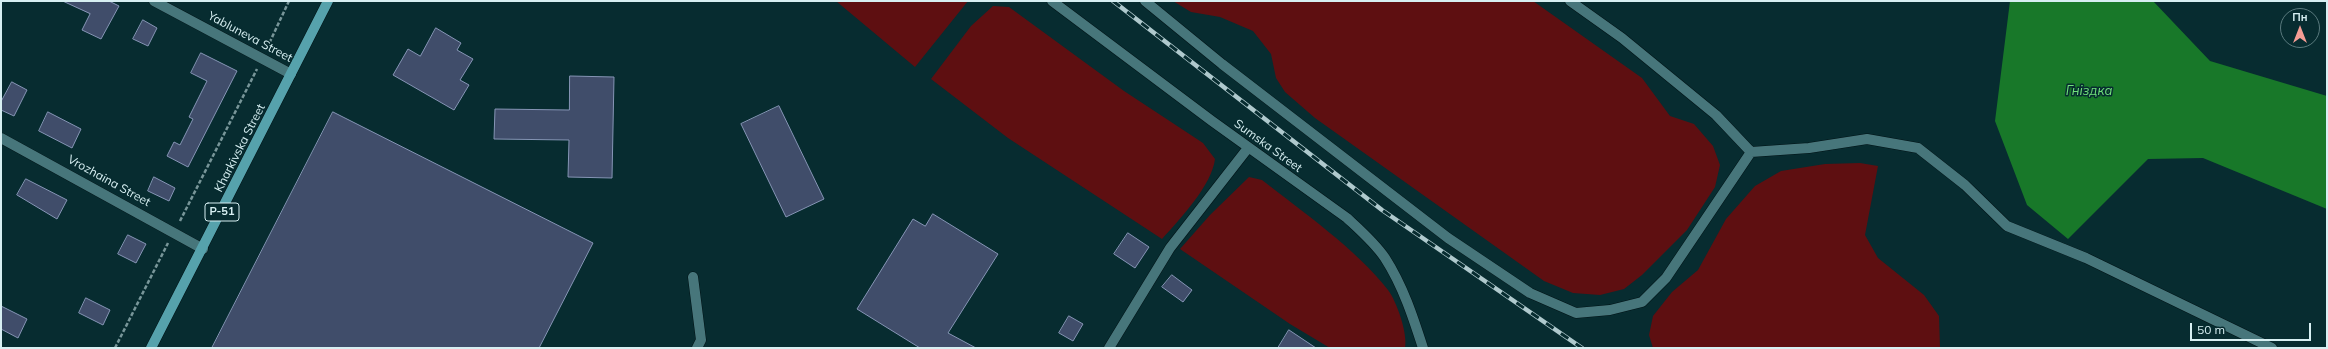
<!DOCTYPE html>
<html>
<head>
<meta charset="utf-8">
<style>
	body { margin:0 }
	#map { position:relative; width:2328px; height:349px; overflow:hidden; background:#072c30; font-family:Mulish,sans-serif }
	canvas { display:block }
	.frame { position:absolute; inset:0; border:2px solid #d7eff2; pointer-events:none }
	.north { position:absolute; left:2280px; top:8px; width:40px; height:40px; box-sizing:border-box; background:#072c30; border:1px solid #5a7a7e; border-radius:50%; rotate:0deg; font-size:11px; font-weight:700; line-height:16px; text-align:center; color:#d7eff2 }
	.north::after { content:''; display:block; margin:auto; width:14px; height:18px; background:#f59c94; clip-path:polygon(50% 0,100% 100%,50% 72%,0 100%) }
	.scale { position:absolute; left:2190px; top:323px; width:121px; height:18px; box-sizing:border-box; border:2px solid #d7eff2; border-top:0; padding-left:5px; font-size:12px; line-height:14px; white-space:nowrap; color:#d7eff2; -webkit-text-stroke:3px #072c30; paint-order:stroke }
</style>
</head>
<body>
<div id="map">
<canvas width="2328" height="349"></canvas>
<div class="frame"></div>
<div class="north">Пн</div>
<div class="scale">50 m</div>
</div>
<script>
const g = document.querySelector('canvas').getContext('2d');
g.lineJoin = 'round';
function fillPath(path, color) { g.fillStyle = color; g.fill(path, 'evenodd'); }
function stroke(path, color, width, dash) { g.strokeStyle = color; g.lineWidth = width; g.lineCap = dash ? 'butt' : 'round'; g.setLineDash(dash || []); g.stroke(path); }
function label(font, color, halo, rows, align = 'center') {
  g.font = font + ' Mulish,sans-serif'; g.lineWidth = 3; g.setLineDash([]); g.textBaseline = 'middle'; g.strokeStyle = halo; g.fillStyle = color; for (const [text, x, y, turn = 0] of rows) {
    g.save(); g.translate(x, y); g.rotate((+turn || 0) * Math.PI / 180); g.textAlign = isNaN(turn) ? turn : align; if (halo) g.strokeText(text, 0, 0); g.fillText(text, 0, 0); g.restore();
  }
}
const green = new Path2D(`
	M836,1H968L915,67Z
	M1173,1H1533L1642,78L1670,116L1694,124L1713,146L1720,165L1715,187L1687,230L1642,275L1624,289L1600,295L1573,293L1544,281L1315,118L1285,92L1276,78L1271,54L1253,31L1220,17L1191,12Z
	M993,6L1009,7L1124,91L1203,143L1215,159C1212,185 1180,219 1162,239L1008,138L931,79L971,26Z
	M1860,163L1878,166L1865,235L1878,258L1924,295L1939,316L1940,348H1653L1649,335L1653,316L1672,292L1698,270L1726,219L1755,186L1781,171L1825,164Z
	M1249,177L1262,180C1303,212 1356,249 1388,290C1397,302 1408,334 1405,348H1330L1290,324L1180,249L1210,215Z`);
const water = new Path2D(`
	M2010,1H2153L2210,61L2327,96V209L2203,158L2148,159L2068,239L2027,205L1995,121Z`);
const building = new Path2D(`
	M63,1H109L119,6L101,39L82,30L90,14Z
	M143,20L157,28L148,46L133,39Z
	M436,28L461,43L457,50L473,59L460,80L469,85L454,110L393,75L408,49L420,56Z
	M201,53L237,71L188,167L167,156L174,142L180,145L193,119L189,117L207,81L191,73Z
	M570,76L614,77L612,178L568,177L569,140L494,139L495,109L569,110Z
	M12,82L27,90L14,116L1,110V102Z
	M779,106L824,199L786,217L741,124Z
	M48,112L81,129L72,148L39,131Z
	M333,112L593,243L539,348H212Z
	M154,177L175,188L169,201L148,191Z
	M26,179L67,200L57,219L17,195Z
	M933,214L998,254L948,333L976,348H920L857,309L913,219L925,226Z
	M1128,233L1149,247L1135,268L1114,254Z
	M128,235L146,244L136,263L118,254Z
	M1172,275L1192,290L1183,302L1162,287Z
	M86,298L110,310L103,325L79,313Z
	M1,306L27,319L18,338L1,329Z
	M1069,316L1083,324L1073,341L1059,333Z
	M1289,330L1316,348H1278Z`);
const path = new Path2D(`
	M267,48L289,1
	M180,221L257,69
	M115,348L168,243`);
const minor = new Path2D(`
	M154,1L291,74
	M1052,1L1212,121L1347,218C1360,230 1375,243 1385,258C1403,286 1413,317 1423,348
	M1145,1L1222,64L1448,238L1530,293L1576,313L1610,310L1642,302L1666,278L1751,152
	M1570,1L1622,38L1716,115L1751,152
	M1,138L203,249
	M1751,152L1809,148L1867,139L1918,148L1965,185L2007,226L2086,258L2272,348
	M693,277L701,340L697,348
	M1109,348L1170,248L1248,148`);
const major = new Path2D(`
	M151,348L328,1`);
const rail = new Path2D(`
	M1113,1L1382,210L1582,348`);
const shields = [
	[222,212,34]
];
const shieldNames = [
	["Р-51",222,212]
];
const streetNames = [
	["Yabluneva Street",250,37,28],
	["Sumska Street",1268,146,36],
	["Kharkivska Street",240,148,-63],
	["Vrozhaina Street",109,181,29]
];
const waterNames = [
	["Гніздка",2089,91]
];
fillPath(green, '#5e0f11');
fillPath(water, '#187829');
fillPath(building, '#404d6a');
stroke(building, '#8695b5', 1);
stroke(minor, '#001316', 11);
stroke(major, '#001316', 11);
stroke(path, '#789699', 2.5, [4, 2]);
stroke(minor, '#47767b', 10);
stroke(major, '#56a2ac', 10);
stroke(rail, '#afc9cd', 4.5);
stroke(rail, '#072c30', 3, [9]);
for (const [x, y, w] of shields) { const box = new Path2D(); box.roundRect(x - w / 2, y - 9, w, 18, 3); g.fillStyle = '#072c30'; g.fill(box); stroke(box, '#d7eff2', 1); }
label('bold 11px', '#d7eff2', null, shieldNames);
label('12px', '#d7eff2', '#072c30', streetNames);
label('italic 13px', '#71e17a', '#072c30', waterNames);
</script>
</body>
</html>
